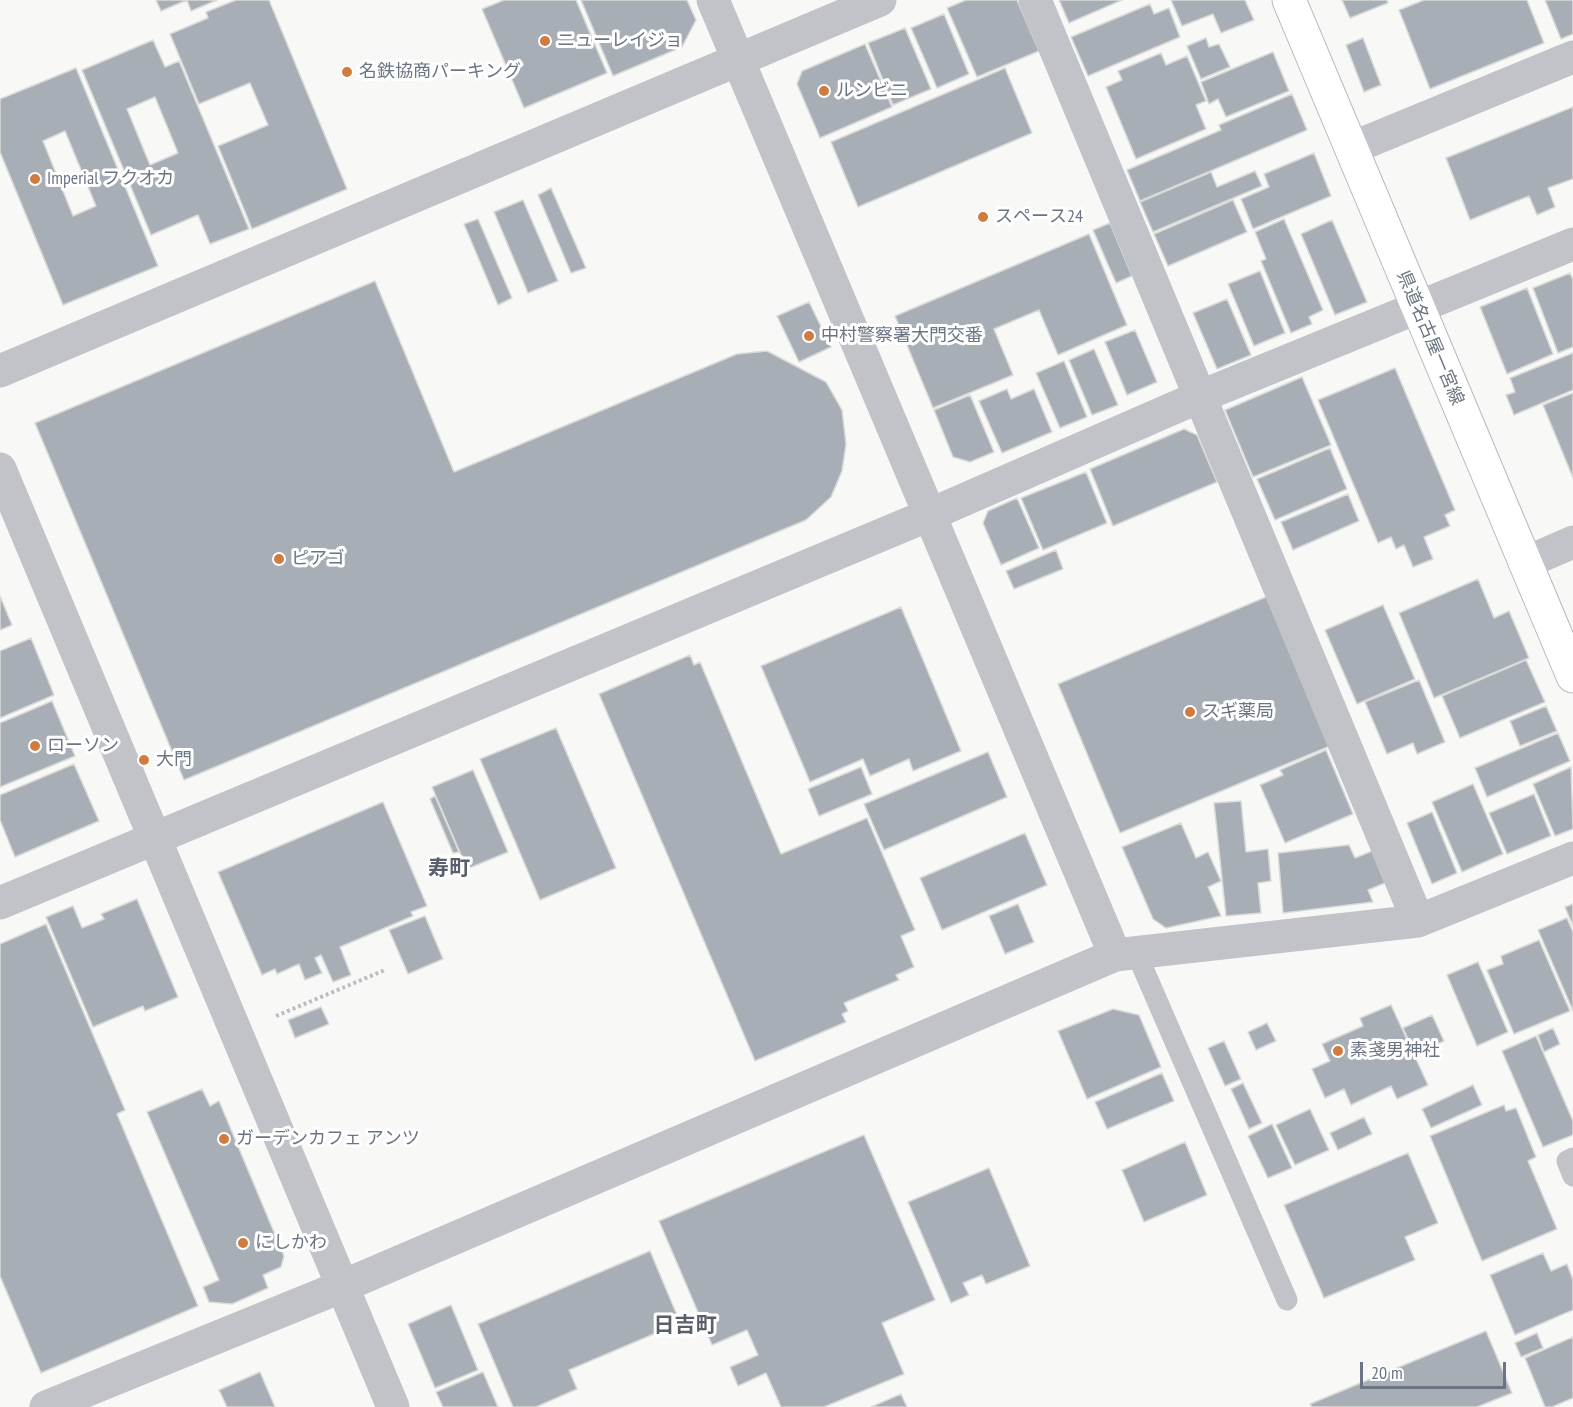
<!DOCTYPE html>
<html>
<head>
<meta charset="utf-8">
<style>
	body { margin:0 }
	#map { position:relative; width:1573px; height:1407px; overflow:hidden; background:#f8f9f7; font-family:"PT Sans Narrow",sans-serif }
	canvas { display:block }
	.scale { position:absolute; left:1360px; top:1362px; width:146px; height:27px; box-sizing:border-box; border:3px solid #6b7584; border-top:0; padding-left:8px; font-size:18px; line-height:21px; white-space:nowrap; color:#6b7584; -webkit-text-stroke:4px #fff; paint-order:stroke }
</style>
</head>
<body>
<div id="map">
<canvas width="1573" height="1407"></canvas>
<div class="scale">20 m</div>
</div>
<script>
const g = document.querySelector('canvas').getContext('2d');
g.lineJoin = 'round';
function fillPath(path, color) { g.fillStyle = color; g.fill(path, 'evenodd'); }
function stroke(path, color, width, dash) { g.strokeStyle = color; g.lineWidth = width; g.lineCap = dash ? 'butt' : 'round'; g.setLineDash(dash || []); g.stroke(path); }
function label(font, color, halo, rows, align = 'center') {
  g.font = font + ' "PT Sans Narrow","Noto Sans JP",sans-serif'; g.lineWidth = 6; g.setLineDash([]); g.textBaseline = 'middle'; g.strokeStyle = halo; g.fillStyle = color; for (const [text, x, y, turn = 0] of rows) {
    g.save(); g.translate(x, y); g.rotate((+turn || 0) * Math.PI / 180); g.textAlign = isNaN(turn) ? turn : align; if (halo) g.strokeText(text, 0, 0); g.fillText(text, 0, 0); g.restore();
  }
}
const building = new Path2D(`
	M156,0H217L191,11L187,0L161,11Z
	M236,0H269L347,189L252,229L218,146L268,125L250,83L199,104L170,34L208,18L206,12Z
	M504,0H576L607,73L524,108L482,9Z
	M581,0H687L696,20L682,47L613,76Z
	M966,0H1017L1039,51L977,77L947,8Z
	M1059,0H1122L1069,23Z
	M1171,0H1245L1254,20L1221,33L1213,14L1182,26Z
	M1342,0H1387L1388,3L1350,18Z
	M1424,0H1527L1544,43L1430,89L1399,10Z
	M1545,0H1573V34L1561,39Z
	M1150,4L1154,14L1169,8L1180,37L1088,76L1071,37Z
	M944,14L969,74L937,88L911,28Z
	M905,28L931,89L893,105L868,43Z
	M1206,38L1209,47L1219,44L1230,67L1201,79L1187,46Z
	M1363,38L1381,85L1364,92L1346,45Z
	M153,40L165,67L179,61L249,229L210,244L198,215L151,235L82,70ZM155,97L178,153L150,165L127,109Z
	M865,44L892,107L820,138L797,84L802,71Z
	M1273,52L1289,91L1226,117L1218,99L1209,104L1201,82Z
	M1161,53L1166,65L1187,56L1206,101L1196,105L1206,129L1136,159L1106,87L1122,80L1118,71Z
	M76,68L158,266L63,305L0,152V99ZM65,131L96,206L73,216L43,141Z
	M1005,68L1032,133L858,207L831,142Z
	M1292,94L1307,130L1140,201L1127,170L1221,130L1219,125Z
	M1573,107V179L1548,188L1555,207L1537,215L1529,196L1470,220L1446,158Z
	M1314,153L1331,196L1253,229L1241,199L1269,187L1264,174Z
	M1255,171L1262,186L1153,232L1140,202L1211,172L1217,187Z
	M551,188L586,268L571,273L538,195Z
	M523,200L558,281L528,293L494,212Z
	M1233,200L1247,232L1168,266L1154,234Z
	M478,219L512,298L498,305L464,224Z
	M1284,219L1323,310L1309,317L1312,324L1291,333L1261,261L1266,259L1255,232Z
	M1332,220L1367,302L1335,315L1301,234Z
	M1110,223L1132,276L1116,283L1093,230Z
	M1089,234L1127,325L1058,355L1039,310L994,329L1013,375L933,408L895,316Z
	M1260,271L1285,333L1254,346L1228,284Z
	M1570,273L1573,280V347L1558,353L1533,288Z
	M375,281L454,472L737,354L767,351L826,382L842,410L846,444L842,471L831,497L806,520L184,780L35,423Z
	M1527,288L1553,354L1507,374L1480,307Z
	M1227,299L1251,355L1217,369L1193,313Z
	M809,302L831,347L799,362L777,316Z
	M1135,330L1157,382L1127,395L1105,342Z
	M1094,349L1118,405L1092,415L1069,360Z
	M1573,353V390L1514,415L1506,395L1515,392L1510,378Z
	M1064,361L1087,417L1060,428L1036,373Z
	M1395,368L1455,510L1445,515L1450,526L1424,537L1433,559L1413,567L1404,545L1396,549L1391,537L1378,543L1318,400Z
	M1302,377L1331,445L1253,477L1225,410Z
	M1007,389L1011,399L1034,389L1052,432L1002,453L979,401Z
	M1573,393V478L1543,405Z
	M970,395L994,452L970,462L953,457L934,410Z
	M1184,429L1197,435L1217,482L1113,526L1090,469Z
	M1330,448L1347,489L1275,520L1257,479Z
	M1086,472L1107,523L1043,550L1021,498Z
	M1348,494L1359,521L1293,550L1281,522Z
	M1017,498L1039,548L1001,565L983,523L988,511Z
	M1056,550L1063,569L1014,589L1006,571Z
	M1478,579L1494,618L1509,611L1529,658L1434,698L1399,613Z
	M1273,594L1335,744L1120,833L1058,684Z
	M0,596L12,625L0,630Z
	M1383,605L1415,679L1357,704L1325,630Z
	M901,607L961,751L913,771L909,759L870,776L863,759L810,782L761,666Z
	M31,638L54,695L0,718V651Z
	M690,655L694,665L700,662L781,854L867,818L915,930L901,936L914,967L896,975L899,980L844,1003L848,1011L842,1014L846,1022L755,1061L599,694Z
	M1526,660L1545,702L1460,738L1442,696Z
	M1419,680L1445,742L1417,754L1413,743L1387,754L1365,702Z
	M52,701L75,756L0,787V723Z
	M1546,706L1557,731L1520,746L1510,721Z
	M556,728L616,868L540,900L480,759Z
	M1558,733L1570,761L1487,797L1475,768Z
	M1326,750L1353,814L1285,843L1260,785L1283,775L1280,770Z
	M988,752L1007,797L884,850L864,804Z
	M74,764L99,821L15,857L0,820V795Z
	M861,767L872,794L819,816L808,789Z
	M1571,767L1573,829L1555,836L1533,784Z
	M473,770L508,852L467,869L432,787Z
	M1473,784L1503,854L1462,872L1432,802Z
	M1534,794L1551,836L1507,854L1489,813Z
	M435,796L459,852L453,853L430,799Z
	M1241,801L1246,852L1268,849L1271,881L1258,883L1261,913L1226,916L1214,803Z
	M383,802L427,906L411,912L413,916L340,947L351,975L333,982L321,955L315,958L322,973L305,980L299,964L277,974L275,969L262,975L218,872Z
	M1432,812L1457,873L1432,884L1407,823Z
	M1181,823L1196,858L1208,852L1221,881L1208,887L1221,916L1166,928L1153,919L1122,847Z
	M1025,833L1047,885L942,930L920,878Z
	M1349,845L1355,858L1372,851L1385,883L1368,890L1373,902L1283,913L1278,853Z
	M137,899L178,997L145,1011L143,1006L93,1027L46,917L73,906L82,928L104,919L101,914Z
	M1018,904L1034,942L1005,954L989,916Z
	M1573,904V926L1565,907Z
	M425,916L443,959L408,974L389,930Z
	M1567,918L1573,932V1011L1538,930Z
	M46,924L125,1110L117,1114L198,1306L41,1373L0,1276V944Z
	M1539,940L1570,1011L1514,1034L1487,970L1503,964L1501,956Z
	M1478,962L1508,1032L1477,1046L1447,975Z
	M1391,1005L1428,1085L1397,1099L1391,1086L1351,1105L1344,1089L1325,1098L1312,1069L1330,1061L1322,1044L1363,1026L1360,1018Z
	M321,1007L329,1024L295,1038L288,1020Z
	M1113,1009L1139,1015L1161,1067L1087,1099L1058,1031Z
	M1432,1015L1444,1041L1415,1055L1403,1028Z
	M1267,1023L1276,1041L1256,1050L1248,1032Z
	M1553,1028L1560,1044L1544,1052L1538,1035Z
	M1536,1036L1573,1121V1135L1543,1147L1502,1051Z
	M1224,1041L1241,1079L1225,1086L1208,1048Z
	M1162,1073L1174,1101L1107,1129L1095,1102Z
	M1243,1083L1262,1123L1249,1129L1231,1089Z
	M1473,1085L1482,1105L1431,1128L1422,1109Z
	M202,1089L210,1106L219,1101L284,1256L281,1267L263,1275L268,1288L232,1304L209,1302L203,1287L219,1280L147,1112Z
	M1504,1105L1506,1111L1516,1108L1536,1157L1528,1161L1557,1229L1482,1261L1430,1136Z
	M1310,1109L1329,1150L1295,1165L1276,1125Z
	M1364,1117L1372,1134L1338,1150L1330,1133Z
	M1272,1124L1292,1168L1268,1178L1248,1136Z
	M864,1135L935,1300L882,1323L904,1374L824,1407H781L766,1373L738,1386L730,1367L758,1355L747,1330L712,1345L659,1221Z
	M1185,1142L1207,1195L1144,1222L1122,1170Z
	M1408,1153L1438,1223L1405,1237L1415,1260L1324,1298L1284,1205Z
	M989,1168L1030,1266L986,1284L982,1275L963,1283L969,1295L951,1303L908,1202Z
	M650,1251L677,1315L665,1320L668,1328L569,1370L577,1389L536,1407H513L478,1324Z
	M1543,1253L1551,1271L1567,1264L1573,1280V1310L1515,1335L1490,1275Z
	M451,1305L478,1370L435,1388L408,1324Z
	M1486,1331L1512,1393L1477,1407H1312L1310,1404Z
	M1537,1333L1543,1348L1521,1357L1515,1343Z
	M1573,1337V1398L1552,1407H1545L1525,1358Z
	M260,1372L275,1407H227L219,1390Z
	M483,1372L498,1407H443L436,1392Z
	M901,1394L907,1407H871Z`);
const path = new Path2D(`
	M276,1016L385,970`);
const service = new Path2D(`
	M1136,952L1287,1300
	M1573,1158L1567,1161L1573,1176`);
const minor = new Path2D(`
	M713,0L1115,955
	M1035,0L1418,921
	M1352,148L1573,57
	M1525,563L1573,542
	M0,903L929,515L1199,397L1573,244
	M46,1407L343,1286L1115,955L1418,921L1573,858`);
const tertiary = new Path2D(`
	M0,371L880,0
	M0,469L393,1407`);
const secondary = new Path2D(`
	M1289,0L1573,676`);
const markers = [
	[545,41,6,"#d07b40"],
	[347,72,6,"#d07b40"],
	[824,91,6,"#d07b40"],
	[35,179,6,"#d07b40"],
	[983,217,6,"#d07b40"],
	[809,336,6,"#d07b40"],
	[279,559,6,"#d07b40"],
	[1190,712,6,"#d07b40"],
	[35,746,6,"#d07b40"],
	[144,760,6,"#d07b40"],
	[1338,1051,6,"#d07b40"],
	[224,1139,6,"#d07b40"],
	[243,1243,6,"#d07b40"]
];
const poiNames = [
	["ニューレイジョ",557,41],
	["名鉄協商パーキング",359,72],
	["ルンビニ",836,91],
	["Imperial フクオカ",47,179],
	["スペース24",995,217],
	["中村警察署大門交番",821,336],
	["ピアゴ",291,559],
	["スギ薬局",1202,712],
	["ローソン",47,746],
	["大門",156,760],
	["素戔男神社",1350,1051],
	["ガーデンカフェ アンツ",236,1139],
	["にしかわ",255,1243]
];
const streetNames = [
	["県道名古屋一宮線",1430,338,67]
];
const quarterNames = [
	["寿町",449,869],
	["日吉町",685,1326]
];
fillPath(building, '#a8aeb5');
stroke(building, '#dadbd9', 1.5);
stroke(secondary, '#b6b9be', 35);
stroke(path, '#bbbdc0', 4, [3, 3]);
stroke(service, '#c1c3c8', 21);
stroke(minor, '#c1c3c8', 33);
stroke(tertiary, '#c1c3c8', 33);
stroke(secondary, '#fff', 33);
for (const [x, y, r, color] of markers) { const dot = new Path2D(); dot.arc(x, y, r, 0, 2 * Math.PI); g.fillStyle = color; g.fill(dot); stroke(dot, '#fff', 2); }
label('18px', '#6b7584', '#fff', poiNames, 'left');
label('18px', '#6b7584', '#fff', streetNames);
label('bold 21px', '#585f6a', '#fff', quarterNames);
</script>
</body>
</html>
